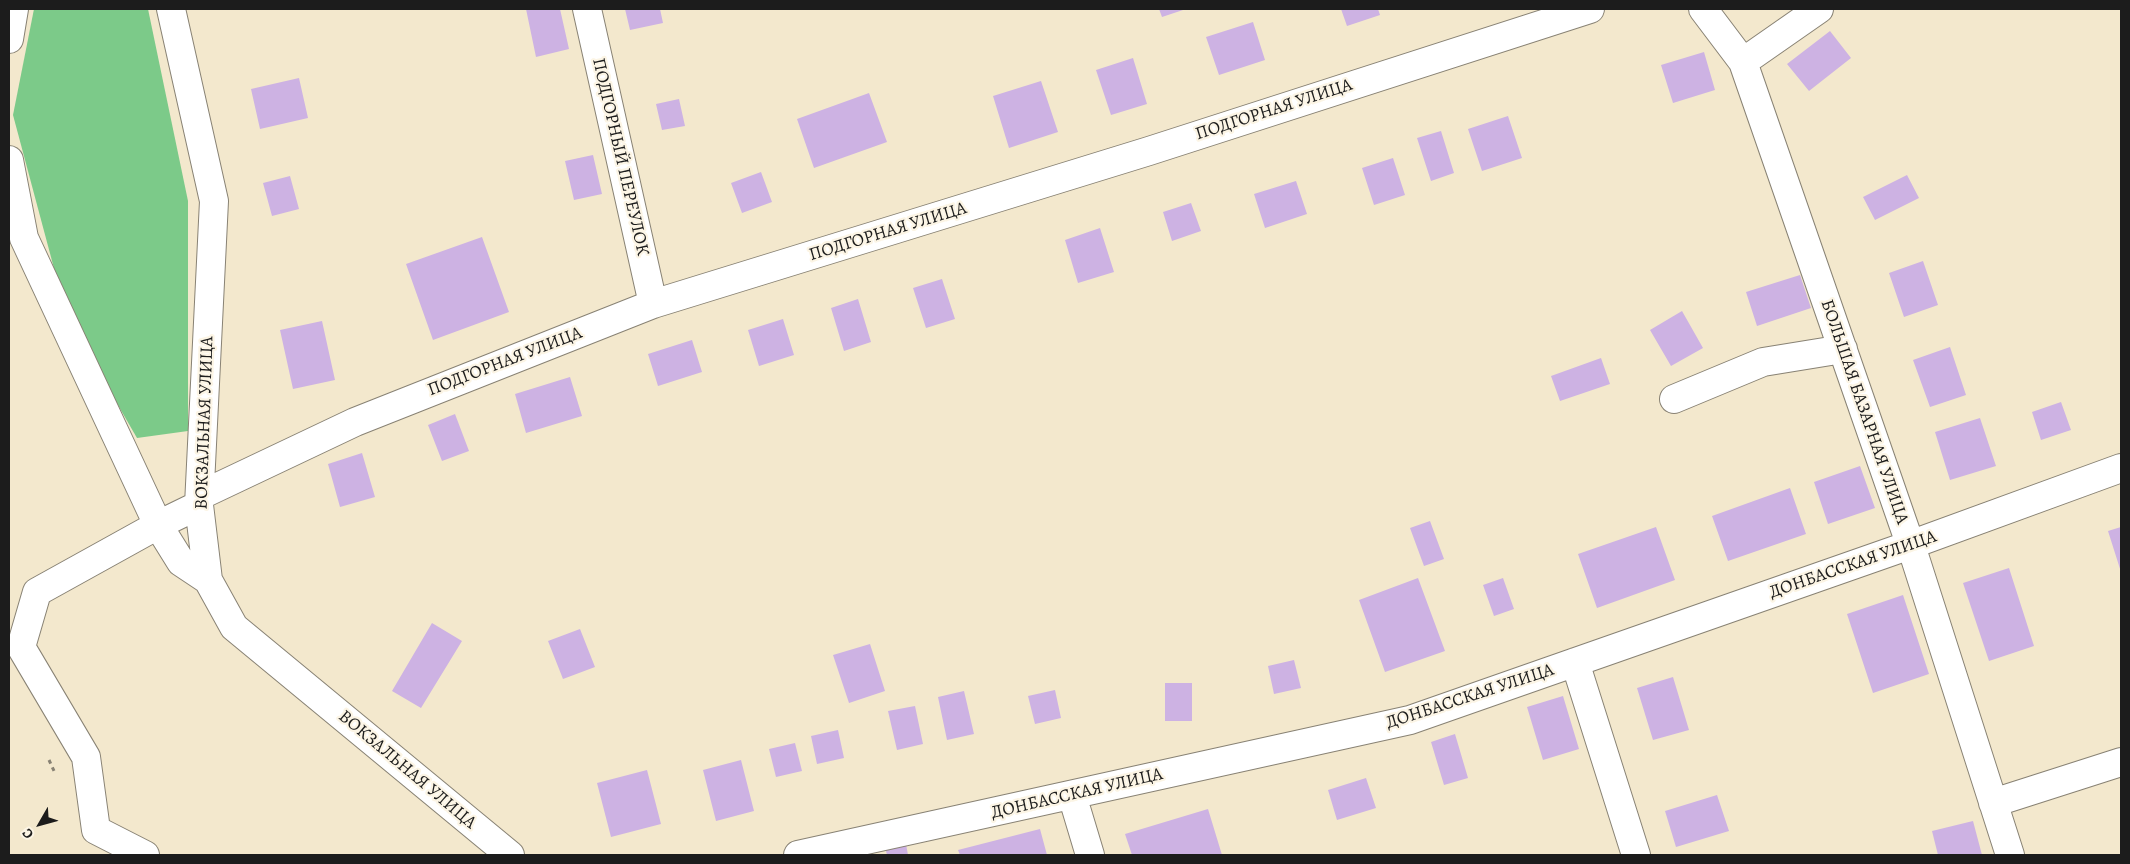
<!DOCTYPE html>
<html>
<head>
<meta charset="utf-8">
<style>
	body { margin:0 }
	#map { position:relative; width:2130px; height:864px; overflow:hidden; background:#f3e8cd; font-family:Alegreya,serif }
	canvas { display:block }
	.frame { position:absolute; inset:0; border:10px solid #1c1c1c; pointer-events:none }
	.north { position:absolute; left:15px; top:799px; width:50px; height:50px; -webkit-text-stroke:4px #fcf5e5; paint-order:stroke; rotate:232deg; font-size:14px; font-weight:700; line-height:20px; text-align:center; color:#1c1c1c }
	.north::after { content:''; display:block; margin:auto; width:18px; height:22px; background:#1c1c1c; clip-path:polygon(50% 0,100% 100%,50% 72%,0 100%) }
</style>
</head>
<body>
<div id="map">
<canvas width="2130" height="864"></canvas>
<div class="frame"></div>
<div class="north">С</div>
</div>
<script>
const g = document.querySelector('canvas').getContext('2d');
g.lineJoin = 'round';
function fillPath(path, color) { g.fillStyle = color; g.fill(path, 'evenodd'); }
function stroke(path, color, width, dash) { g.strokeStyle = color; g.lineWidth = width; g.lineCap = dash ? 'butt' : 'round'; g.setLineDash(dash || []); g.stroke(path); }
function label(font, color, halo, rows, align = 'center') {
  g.font = font + ' Alegreya,serif'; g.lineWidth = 4.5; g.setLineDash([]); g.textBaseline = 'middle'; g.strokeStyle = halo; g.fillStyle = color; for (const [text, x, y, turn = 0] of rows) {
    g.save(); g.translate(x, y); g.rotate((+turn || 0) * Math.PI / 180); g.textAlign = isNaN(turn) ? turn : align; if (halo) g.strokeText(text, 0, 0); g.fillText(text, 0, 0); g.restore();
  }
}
const green = new Path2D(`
	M34,9H148L188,201V431L137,438L67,317L13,115Z`);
const building = new Path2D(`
	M526,9H560L569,49L536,57Z
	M625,9H660L663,23L630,30Z
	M1159,9H1186L1162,17Z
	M1341,9H1378L1380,15L1347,26Z
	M1253,22L1265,60L1219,75L1206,37Z
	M1830,31L1851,58L1809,91L1787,64Z
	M1704,52L1715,90L1673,103L1661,65Z
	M1133,58L1147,104L1111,115L1096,70Z
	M299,78L308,118L260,129L251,89Z
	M1041,81L1058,132L1009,148L993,96Z
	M869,93L887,142L814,168L797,119Z
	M679,99L685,126L662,130L656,104Z
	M1508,116L1522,158L1482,171L1468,129Z
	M1441,131L1454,173L1431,181L1417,138Z
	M593,155L602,194L574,200L565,161Z
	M1393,158L1405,195L1374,205L1362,168Z
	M761,172L772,202L742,213L731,183Z
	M1907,175L1919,198L1875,220L1863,197Z
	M290,176L299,209L272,216L263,183Z
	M1296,181L1307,214L1265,228L1254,194Z
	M1191,203L1201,231L1172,241L1163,212Z
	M1100,228L1114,272L1078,283L1065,240Z
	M482,237L509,312L433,340L406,264Z
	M1923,261L1938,305L1904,317L1889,273Z
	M1800,275L1811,308L1757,326L1746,292Z
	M942,279L955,319L926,328L913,288Z
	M858,299L871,342L844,351L831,308Z
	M1682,311L1703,348L1671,366L1650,330Z
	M783,319L794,355L759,366L748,330Z
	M322,321L335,380L293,389L280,330Z
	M692,340L702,372L658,386L648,354Z
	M1950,347L1966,395L1930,407L1913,360Z
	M1601,358L1610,384L1560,401L1551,376Z
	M570,377L582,416L526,433L515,394Z
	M2061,402L2071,430L2041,440L2032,412Z
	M455,414L469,451L442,461L428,425Z
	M1980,418L1996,466L1950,480L1935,432Z
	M362,453L375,497L340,507L328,464Z
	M1860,466L1875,508L1828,524L1814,482Z
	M1790,488L1806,534L1728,561L1712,516Z
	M1430,521L1444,559L1424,566L1410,528Z
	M1656,527L1675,580L1597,608L1578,554Z
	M2121,527V572L2108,531Z
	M2009,568L2034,646L1989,661L1963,583Z
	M1418,578L1445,651L1385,672L1359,600Z
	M1503,578L1514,609L1494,616L1483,585Z
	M1903,595L1929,674L1873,693L1847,614Z
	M432,623L462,641L421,708L392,691Z
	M580,629L595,667L563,679L548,641Z
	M870,644L885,691L849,703L833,655Z
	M1294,660L1301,688L1274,694L1268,666Z
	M1673,677L1689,730L1653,740L1637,688Z
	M1165,683H1192V721H1165Z
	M1055,690L1061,718L1035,724L1028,696Z
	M964,691L974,734L947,740L938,697Z
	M1563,696L1579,749L1543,760L1527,707Z
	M915,706L923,744L897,750L888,711Z
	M838,730L844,758L817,764L811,736Z
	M1455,734L1468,778L1444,785L1431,742Z
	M795,743L802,771L776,777L769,749Z
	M741,760L754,811L716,821L703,770Z
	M647,770L661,824L611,837L597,783Z
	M1366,778L1376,808L1337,820L1328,790Z
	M1717,795L1729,831L1676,847L1665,811Z
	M1208,809L1222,855H1132L1125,834Z
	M1973,821L1982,855H1938L1932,831Z
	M1040,829L1047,855H960L958,850Z
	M906,844L908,855H887L885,847Z`);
const path = new Path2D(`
	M49,760L55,773`);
const minor = new Path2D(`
	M171,9L214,201L199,505L208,580L234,627L510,855
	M587,9L653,304
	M1703,9L1743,62L1915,558L2010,855
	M9,39L14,9
	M1743,62L1819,9
	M9,160L24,238L158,525L181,562L208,580
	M1674,399L1763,362L1843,349
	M201,495L355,422L653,304L1149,151L1590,9
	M1575,662L1636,855
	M1072,795L1090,855
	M1993,803L2121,762
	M145,855L96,830L86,757L21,647L37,592L158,525L199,505
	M798,855L1410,720L1910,545L2121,468`);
const streetNames = [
	["ПОДГОРНАЯ УЛИЦА",1274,110,-18],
	["ПОДГОРНЫЙ ПЕРЕУЛОК",620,157,77],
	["ПОДГОРНАЯ УЛИЦА",888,232,-17],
	["ПОДГОРНАЯ УЛИЦА",505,362,-21],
	["БОЛЬШАЯ БАЗАРНАЯ УЛИЦА",1864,412,71],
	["ВОКЗАЛЬНАЯ УЛИЦА",205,423,-88],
	["ДОНБАССКАЯ УЛИЦА",1853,565,-19],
	["ДОНБАССКАЯ УЛИЦА",1470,697,-18],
	["ВОКЗАЛЬНАЯ УЛИЦА",407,770,40],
	["ДОНБАССКАЯ УЛИЦА",1077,794,-13]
];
fillPath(green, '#7cca89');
fillPath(building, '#cdb2e3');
stroke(minor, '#888274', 30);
stroke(path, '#888274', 3, [4, 4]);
stroke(minor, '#fff', 28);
label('18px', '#1c1c1c', '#fcf5e5', streetNames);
</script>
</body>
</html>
